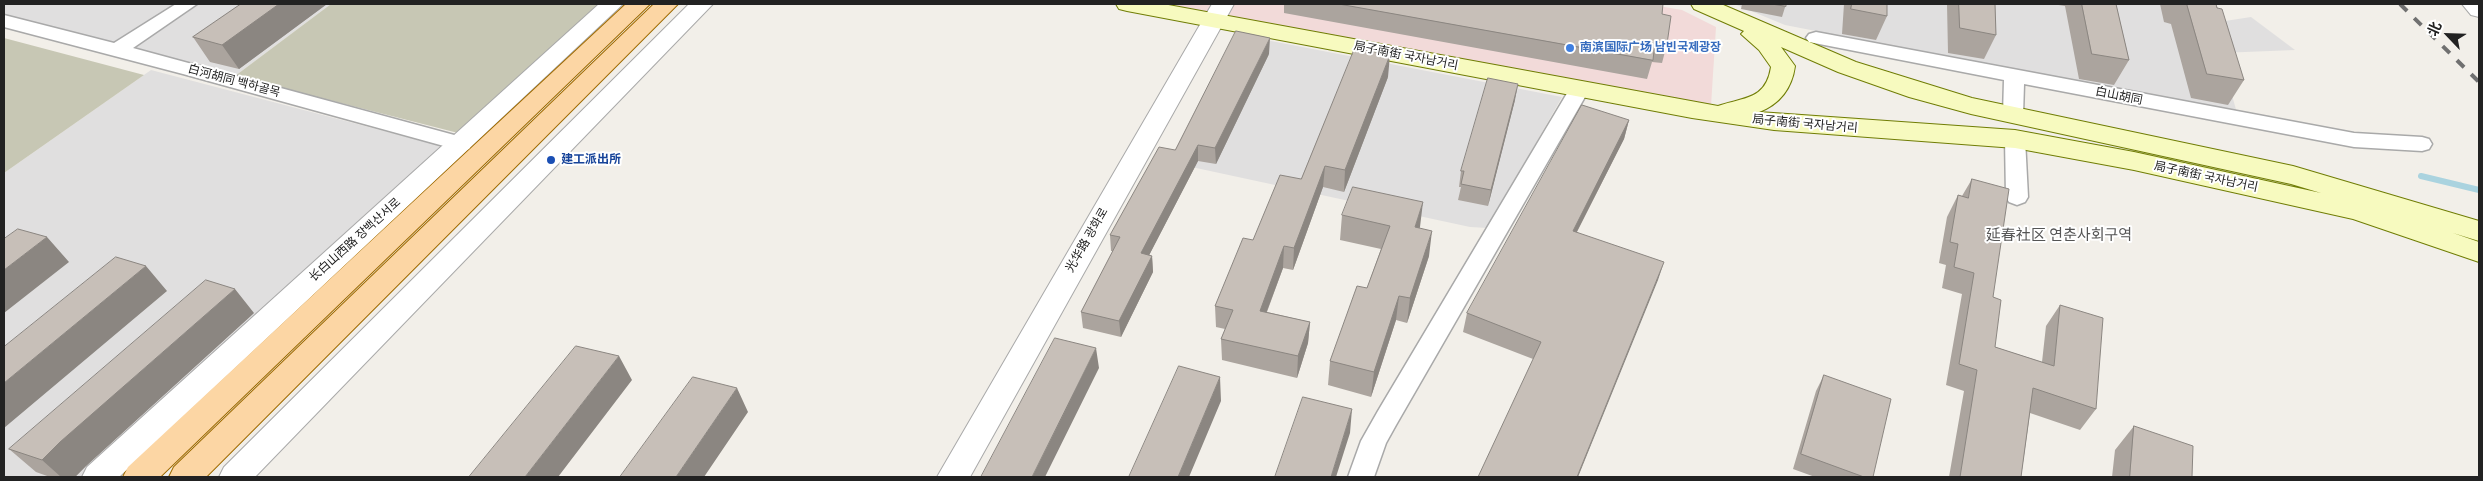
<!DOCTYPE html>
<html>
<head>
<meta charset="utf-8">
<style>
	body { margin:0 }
	#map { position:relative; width:2483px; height:481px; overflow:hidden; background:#f2efe9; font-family:"IBM Plex Sans","Noto Sans SC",sans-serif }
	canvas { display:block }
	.frame { position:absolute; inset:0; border:5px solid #222; pointer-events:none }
	.north { position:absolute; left:2423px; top:10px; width:50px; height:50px; -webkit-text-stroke:4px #fff; paint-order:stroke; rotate:294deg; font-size:14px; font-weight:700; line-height:20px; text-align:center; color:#222 }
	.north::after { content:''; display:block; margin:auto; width:18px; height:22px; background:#222; clip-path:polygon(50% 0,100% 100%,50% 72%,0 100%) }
</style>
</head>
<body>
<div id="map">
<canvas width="2483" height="481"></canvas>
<div class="frame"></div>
<div class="north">北</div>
</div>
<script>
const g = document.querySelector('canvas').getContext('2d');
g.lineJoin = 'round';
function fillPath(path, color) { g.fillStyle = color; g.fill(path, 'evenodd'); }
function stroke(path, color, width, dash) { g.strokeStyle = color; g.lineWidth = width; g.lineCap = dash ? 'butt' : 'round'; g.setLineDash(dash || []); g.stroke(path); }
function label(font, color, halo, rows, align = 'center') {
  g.font = font + ' "IBM Plex Sans","Noto Sans SC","Noto Sans KR",sans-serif'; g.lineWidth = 4; g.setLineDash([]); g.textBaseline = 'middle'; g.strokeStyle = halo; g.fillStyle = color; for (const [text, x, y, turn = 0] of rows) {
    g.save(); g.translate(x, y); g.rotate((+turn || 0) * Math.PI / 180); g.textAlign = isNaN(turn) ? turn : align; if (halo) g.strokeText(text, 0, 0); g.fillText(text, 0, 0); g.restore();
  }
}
const residential = new Path2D(`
	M4,4H331L235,76L4,14Z
	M1734,4H2209L2212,23L2251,17L2295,50L2220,53L2237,113L1785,25Z
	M1240,35L1562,97L1488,228L1470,227L1173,163Z
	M151,70L445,147L92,477H4V173Z`);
const commercial = new Path2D(`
	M1154,4H1647L1682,10L1716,27L1711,106Z`);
const construction = new Path2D(`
	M331,4H603L462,134L235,76Z
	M4,38L144,75L4,173Z`);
const stream = new Path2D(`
	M2421,176L2479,190`);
const minor = new Path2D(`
	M176,4H197L133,48L469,139L472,144L469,149L462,151L183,74L4,27V15L114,43Z
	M1816,32L2354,133L2422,137L2429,139L2432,144L2429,149L2422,151L2354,147L2024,84L2023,115L2020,120L2013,122L2006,120L2003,115L2004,80L1809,42L1806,38L1809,34Z
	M1579,84L1586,85L1589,90L1396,425L1386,443L1374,477H1348L1361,441L1378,411L1569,90L1572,85Z
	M2015,132L2022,134L2025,139L2028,197L2025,202L2017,205L2009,202L2006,197L2005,139L2008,134Z`);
const tertiary = new Path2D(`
	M599,4H623L119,477H82L87,467Z
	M689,4H713L255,477H219L224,467Z
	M1212,4H1234L970,477H937Z
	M2462,4H2479V17L2471,15Z`);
const secondary = new Path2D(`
	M1116,4H1163L1718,106C1744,97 1766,100 1771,67L1759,50L1741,34L1744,31L1694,9L1691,4H1721L1856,62L1972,98L2293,166L2479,221V241L2453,233L2479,242V262L2353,219L2134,170L2015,148L1774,130L1692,118L1127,11L1119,9ZM1781,47L1838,72L1909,97L1971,114L2291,184L2321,193L2134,152L2015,130L1759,112C1780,104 1792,88 1795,66Z`);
const primary = new Path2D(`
	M626,4H650L160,477H123L128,467Z
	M654,4H678L206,477H169L174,467Z`);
const rail = new Path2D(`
	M2400,4L2479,82`);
const wall = new Path2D(`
	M241,4H327L239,69L210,62L193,37Z
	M1277,4H1663L1662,14L1667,44L1662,63L1652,62L1647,79L1284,13V5Z
	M1742,4H1786L1782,17L1741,9Z
	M1844,4H1887V16L1876,40L1842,34Z
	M1947,4H1995L1996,35L1984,59L1948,53Z
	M2052,4H2116L2129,60L2114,85L2079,79L2065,6Z
	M2160,4H2216L2244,80L2228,105L2191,98L2171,24L2164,22Z
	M1269,54L1216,164L1198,161L1149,255L1152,256L1153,272L1121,337L1083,328L1081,312L1113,251H1111L1110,235L1175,150Z
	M1388,77L1344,192L1323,187L1293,270L1283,268L1267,312L1310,322L1308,343L1297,378L1222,360L1221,339L1225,329L1216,327L1215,306L1253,240L1301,179Z
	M1515,100L1488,206L1458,200L1461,187H1459L1461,171Z
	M1629,120L1624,139L1577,232L1658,280L1533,359L1463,332L1467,313Z
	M1972,179L1993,297L1995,347L2042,362L2046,326L2060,305L2096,409L2080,430L2030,413L2021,477H1949L1964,391L1946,385L1962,294L1942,288L1946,265L1939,263L1947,217L1958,195L1962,196Z
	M1342,215L1419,228L1429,256L1407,323L1396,320L1371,397L1328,385L1330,361L1367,288L1381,249L1340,240Z
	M254,313L86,466L75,477H50L36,472L9,449Z
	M1824,375L1873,477H1815L1793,469L1816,391Z
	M2134,426L2192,477H2112L2115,450Z`);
const shadedWall = new Path2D(`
	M279,4H327L239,69L222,45Z
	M1270,38L1269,54L1216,164L1215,148Z
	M1390,55L1388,77L1344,192L1345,170Z
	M1518,84L1515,100L1488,206L1491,190Z
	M1629,120L1624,139L1568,249L1573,231Z
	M1198,145V161L1142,269L1141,253Z
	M1325,166L1323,187L1293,270L1294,248Z
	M1423,202L1420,227L1411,252L1415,227Z
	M1432,231L1429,256L1407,323L1410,298Z
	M47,237L69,262L4,313V270Z
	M1284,246L1283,268L1259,332L1260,311Z
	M1152,256L1153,272L1121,337L1119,321Z
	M1664,262L1658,280L1578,477H1577Z
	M146,266L167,291L4,428V383Z
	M235,289L254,313L86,466L75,477H61L42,460L60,442Z
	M1399,296L1396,320L1371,397L1374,372Z
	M1310,322L1308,343L1297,378L1298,356Z
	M1096,348L1099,368L1045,477H1032Z
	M619,356L632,380L558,477H525Z
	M1220,377L1221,401L1189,477H1178Z
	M737,388L748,412L704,477H676Z
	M1352,409L1350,433L1336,477H1331Z`);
const building = new Path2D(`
	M241,4H279L222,45L193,37Z
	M1339,4H1663L1662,14L1671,16L1667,44L1655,42L1653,60Z
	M1772,4H1786V6Z
	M1852,4H1887V16L1851,9Z
	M1959,4H1995L1996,35L1960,28Z
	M2082,4H2116L2129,60L2092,54Z
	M2187,4H2216L2217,8L2222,9L2244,80L2207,74Z
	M1236,31L1270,38L1215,148L1198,145L1141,253L1152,256L1119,321L1081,312L1120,237L1110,235L1159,147L1175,150Z
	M1355,48L1390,55L1345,170L1325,166L1294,248L1284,246L1260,311L1310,322L1298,356L1221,339L1233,310L1215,306L1243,238L1253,240L1280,175L1301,179Z
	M1488,78L1518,84L1491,190L1461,184L1464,171H1461Z
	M1582,105L1629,120L1573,231L1664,262L1577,477H1478L1541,342L1467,313Z
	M1972,179L2009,189L1993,297L2001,300L1995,347L2054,366L2060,305L2103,318L2096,409L2033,388L2021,477H1960L1977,370L1959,364L1974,273L1954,267L1958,244L1950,242L1958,195L1968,198Z
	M1353,187L1423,202L1415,227L1432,231L1410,298L1399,296L1374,372L1330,361L1357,286L1367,288L1390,226L1342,215Z
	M18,229L47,237L4,270V239Z
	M116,257L146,266L4,383V347Z
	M206,280L235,289L60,442L42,460L9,449Z
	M1055,338L1096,348L1032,477H981Z
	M576,346L619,356L525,477H469Z
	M1179,366L1220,377L1178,477H1129Z
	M1824,375L1891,399L1873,477H1864L1801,454Z
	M693,377L737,388L676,477H620Z
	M1303,397L1352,409L1331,477H1275Z
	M2134,426L2193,446L2192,477H2130Z`);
const markers = [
	[1570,48,5,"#3f7fe0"],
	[551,160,5,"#1a4fb4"]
];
const shopNames = [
	["南滨国际广场 남빈국제광장",1580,48]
];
const streetNames = [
	["局子南街 국자남거리",1406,56,11],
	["白河胡同 백하골목",234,81,15],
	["白山胡同",2119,96,11],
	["局子南街 국자남거리",1805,124,5],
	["局子南街 국자남거리",2206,177,12],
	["长白山西路 장백산서로",355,240,-42],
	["光华路 광화로",1087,240,-60]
];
const transitNames = [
	["建工派出所",561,160]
];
const quarterNames = [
	["延春社区 연춘사회구역",2059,236]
];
fillPath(residential, '#e0dfdf');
fillPath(commercial, '#f2dad9');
fillPath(construction, '#c7c7b4');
stroke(stream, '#aad3df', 6);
stroke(minor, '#a9a9a9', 3);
stroke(tertiary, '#a9a9a9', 2);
stroke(secondary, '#707d05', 2);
stroke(primary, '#a06b00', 2);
fillPath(minor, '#fff');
fillPath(tertiary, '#fff');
fillPath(secondary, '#f7fabf');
fillPath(primary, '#fcd6a4');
stroke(rail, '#707070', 4, [10, 10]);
fillPath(wall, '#aba49e');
fillPath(shadedWall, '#8b8681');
fillPath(building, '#c7bfb8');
stroke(building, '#8b8681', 1);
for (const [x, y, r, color] of markers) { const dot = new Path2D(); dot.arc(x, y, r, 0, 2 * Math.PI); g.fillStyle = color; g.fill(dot); stroke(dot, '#fff', 2); }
label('bold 12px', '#366cbe', '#fff', shopNames, 'left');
label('12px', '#222', '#fff', streetNames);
label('bold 12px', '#164399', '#fff', transitNames, 'left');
label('15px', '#555', '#fff', quarterNames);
</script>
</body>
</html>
